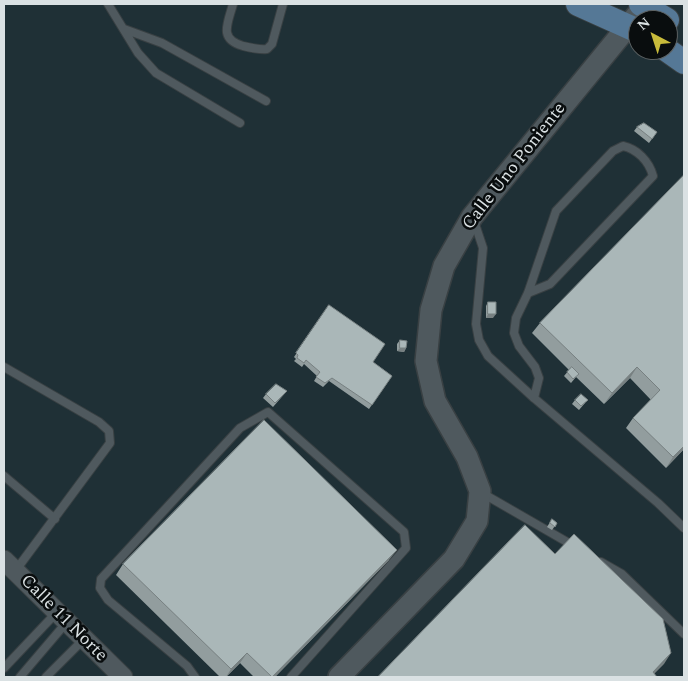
<!DOCTYPE html>
<html>
<head>
<meta charset="utf-8">
<style>
	body { margin:0 }
	#map { position:relative; width:688px; height:681px; overflow:hidden; background:#1b2428; font-family:Spectral,serif }
	canvas { display:block }
	.frame { position:absolute; inset:0; border:5px solid #dae1e3; pointer-events:none }
	.north { position:absolute; left:628px; top:10px; width:50px; height:50px; box-sizing:border-box; background:#090d0e; border:1px solid #5d6263; border-radius:50%; rotate:320deg; font-size:14px; font-weight:700; line-height:20px; text-align:center; color:#dae1e3 }
	.north::after { content:''; display:block; margin:auto; width:18px; height:22px; background:#c8bb3b; clip-path:polygon(50% 0,100% 100%,50% 72%,0 100%) }
</style>
</head>
<body>
<div id="map">
<canvas width="688" height="681"></canvas>
<div class="frame"></div>
<div class="north">N</div>
</div>
<script>
const g = document.querySelector('canvas').getContext('2d');
g.lineJoin = 'round';
function fillPath(path, color) { g.fillStyle = color; g.fill(path, 'evenodd'); }
function stroke(path, color, width, dash) { g.strokeStyle = color; g.lineWidth = width; g.lineCap = dash ? 'butt' : 'round'; g.setLineDash(dash || []); g.stroke(path); }
function label(font, color, halo, rows, align = 'center') {
  g.font = font + ' Spectral,serif'; g.lineWidth = 5; g.setLineDash([]); g.textBaseline = 'middle'; g.strokeStyle = halo; g.fillStyle = color; for (const [text, x, y, turn = 0] of rows) {
    g.save(); g.translate(x, y); g.rotate((+turn || 0) * Math.PI / 180); g.textAlign = isNaN(turn) ? turn : align; if (halo) g.strokeText(text, 0, 0); g.fillText(text, 0, 0); g.restore();
  }
}
const built = new Path2D(`
	M4,4H684V677H4ZM638,20H668V50H638Z`);
const service = new Path2D(`
	M108,4L138,53L156,73L240,123
	M233,4C228,23 218,39 243,46C251,48 259,50 267,49L272,44L283,4
	M124,29L162,43L266,101
	M474,221L483,248L476,324L479,340L488,356L534,398L658,503L684,528
	M528,293L550,284L653,176C649,161 637,149 623,146L613,151L556,211L528,293L516,318L514,333L519,346L535,367L539,378L534,398
	M4,367L99,422L109,431L110,443L16,570
	M4,476L55,519
	M482,493L574,546
	M601,562L622,574L684,634
	M4,668L57,612
	M20,677L66,623
	M46,677L83,640
	M195,677L187,666L108,600L100,588L101,579L240,428L268,412L404,532L406,548L291,677`);
const tertiary = new Path2D(`
	M4,560L123,677`);
const secondary = new Path2D(`
	M339,677L454,559L477,521L480,491L467,457L435,401L426,361L431,310L444,266L472,217L646,4`);
const primary = new Path2D(`
	M578,4L638,31
	M641,4L667,20
	M667,50L684,62`);
const wall = new Path2D(`
	M637,127L657,132L649,143L634,131Z
	M684,175V449L666,468L626,428L633,418L651,400L630,378L604,404L576,377L571,383L564,376L569,370L532,333L540,323Z
	M488,302L493,318H486V306Z
	M329,305L373,362L392,376L369,409L329,381L323,387L314,381L317,376L304,364L302,367L294,361L296,359L294,357Z
	M400,340L406,348L404,352L397,351V344Z
	M287,391L273,407L263,398L266,394Z
	M575,400L585,403L579,410L572,404Z
	M552,519L557,523L552,530L547,527Z
	M389,560L275,677H254L240,663L226,677H220L116,575L123,564Z`);
const shadedWall = new Path2D(`
	M488,314H496L493,318H486Z
	M400,348H406L404,352L397,351Z
	M637,367L630,378L604,404L612,393Z
	M684,446V449L666,468L673,457Z
	M397,550L389,560L275,677H272Z
	M247,653L240,663L226,677L231,669Z
	M671,653L664,664L651,677L653,672Z`);
const building = new Path2D(`
	M644,123L657,132L652,139L637,127Z
	M684,175V446L673,457L633,418L660,390L637,367L612,393L540,323Z
	M488,302H496V314H488Z
	M329,305L385,344L373,362L392,376L372,405L332,378L325,383L316,377L320,372L306,360L304,363L297,358L298,355L296,353Z
	M400,340L407,341L406,348H400Z
	M572,367L579,374L573,379L567,372Z
	M276,384L287,391L275,403L266,394Z
	M581,394L588,400L581,406L575,400Z
	M264,420L397,550L272,677L247,653L231,669L123,564Z
	M552,519L557,523L555,527L550,523Z
	M525,525L555,554L574,534L663,619L671,653L653,672L657,677H378Z`);
const streetNames = [
	["Calle Uno Poniente",515,167,-52],
	["Calle 11 Norte",63,619,45]
];
fillPath(built, '#1f3036');
stroke(service, '#394043', 10);
stroke(tertiary, '#394043', 21);
stroke(secondary, '#394043', 24);
stroke(primary, '#394043', 26);
stroke(service, '#4f595e', 8);
stroke(tertiary, '#4f595e', 19);
stroke(secondary, '#4f595e', 21);
stroke(primary, '#557896', 24);
fillPath(wall, '#929d9e');
fillPath(shadedWall, '#778081');
fillPath(building, '#aab7b8');
stroke(building, '#778081', 1);
label('18px', '#dae1e3', '#090d0e', streetNames);
</script>
</body>
</html>
